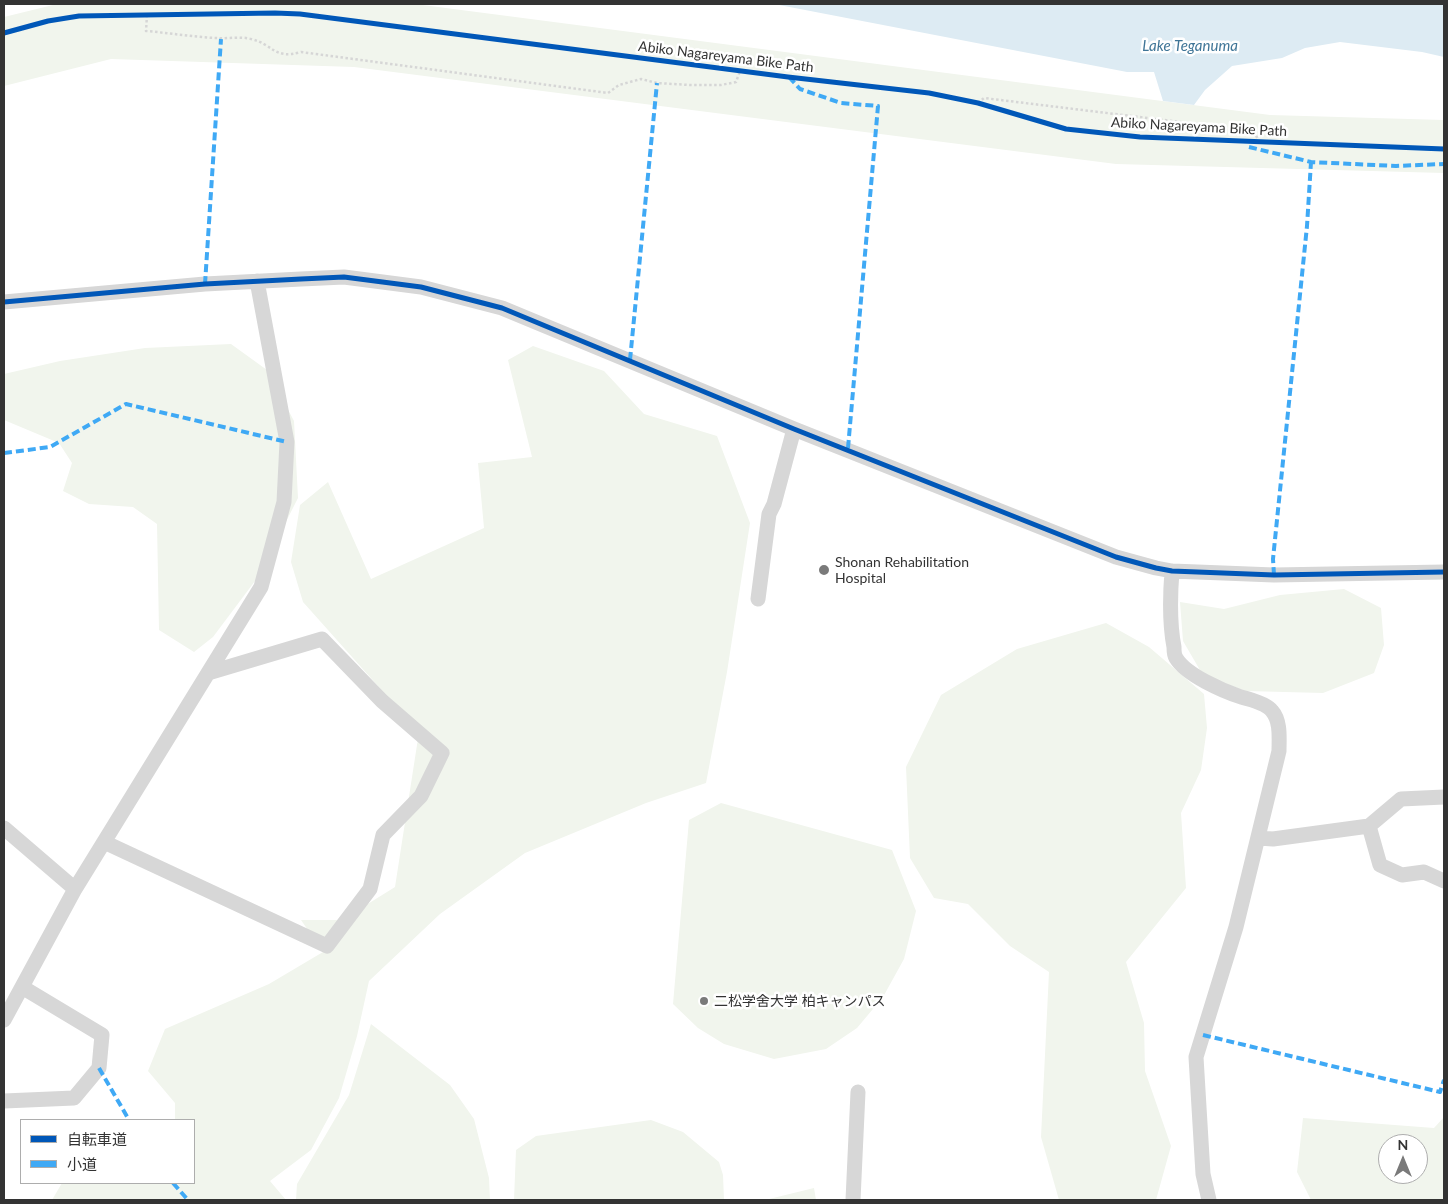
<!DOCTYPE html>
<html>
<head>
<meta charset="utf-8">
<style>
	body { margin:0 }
	#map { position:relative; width:1448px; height:1204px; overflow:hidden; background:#fff; font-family:Lato,"Noto Sans JP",sans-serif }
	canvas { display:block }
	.frame { position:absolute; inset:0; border:5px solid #333; pointer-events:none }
	.legend { position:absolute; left:20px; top:1119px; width:175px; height:65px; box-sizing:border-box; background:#fff; border:1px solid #adadad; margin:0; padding:6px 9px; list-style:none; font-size:15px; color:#333 }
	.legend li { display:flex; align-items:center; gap:10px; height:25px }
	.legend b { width:25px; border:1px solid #adadad }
	.north { position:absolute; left:1378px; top:1134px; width:50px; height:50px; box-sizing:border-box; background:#fff; border:1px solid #adadad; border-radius:50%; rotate:0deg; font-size:14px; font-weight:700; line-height:20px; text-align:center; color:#333 }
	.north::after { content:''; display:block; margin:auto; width:18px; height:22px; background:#7a7a7a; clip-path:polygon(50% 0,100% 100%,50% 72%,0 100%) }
</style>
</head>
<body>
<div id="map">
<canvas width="1448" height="1204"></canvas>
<div class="frame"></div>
<ul class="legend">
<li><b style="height:6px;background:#0057b8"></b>自転車道</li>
<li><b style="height:6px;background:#3fa9f5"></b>小道</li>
</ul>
<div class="north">N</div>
</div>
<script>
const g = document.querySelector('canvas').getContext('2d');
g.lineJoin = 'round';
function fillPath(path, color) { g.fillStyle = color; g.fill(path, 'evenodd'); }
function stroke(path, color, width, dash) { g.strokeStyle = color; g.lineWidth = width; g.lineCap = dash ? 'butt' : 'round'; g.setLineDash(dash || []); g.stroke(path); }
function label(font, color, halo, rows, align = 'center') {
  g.font = font + ' Lato,"Noto Sans JP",sans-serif'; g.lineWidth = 5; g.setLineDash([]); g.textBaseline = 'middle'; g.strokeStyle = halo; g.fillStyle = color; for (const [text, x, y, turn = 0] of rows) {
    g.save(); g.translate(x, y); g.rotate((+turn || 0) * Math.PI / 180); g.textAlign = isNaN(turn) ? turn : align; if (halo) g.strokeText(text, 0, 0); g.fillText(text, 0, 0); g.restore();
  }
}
const green = new Path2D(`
	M57,4H415L1270,115L1444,120V173L1116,164L354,67L111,59L4,86V17Z
	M231,344L267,370L294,421L298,498L258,577L213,637L194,652L159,630L157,524L133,507L89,504L63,491L72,463L59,443L4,420V374L60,361L145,348Z
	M533,346L604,371L644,414L717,436L750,523L727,672L706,783L646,803L525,853L440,914L369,981L357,1036L339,1098L311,1150L270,1181L286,1200H52L62,1183H194V1120H175V1103L148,1071L165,1029L269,984L323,952L301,920H342L395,887L419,732L303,602L291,562L300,505L328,482L371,579L484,528L478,463L532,457L508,360Z
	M1344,589L1381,608L1384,645L1374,673L1323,693L1246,691L1204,677L1183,641L1180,602L1224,609L1280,595Z
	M1106,623L1149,647L1204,694L1207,728L1201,770L1181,813L1186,888L1126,962L1144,1023L1145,1071L1171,1146L1156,1200H1059L1041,1137L1049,972L1010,946L968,904L934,898L910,858L906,767L941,695L1017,649Z
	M721,803L892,850L916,911L904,959L883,997L857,1028L826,1049L774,1059L724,1044L698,1028L673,1004L689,820Z
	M371,1024L450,1085L474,1119L489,1178L490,1200H296L297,1184L349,1095Z
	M1444,1117V1200H1311L1297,1172L1303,1118L1434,1128ZM1388,1144H1418V1174H1388Z
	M651,1120L683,1132L719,1162L723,1175L724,1200H514L516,1150L536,1136Z
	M814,1188L816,1200H765Z`);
const water = new Path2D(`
	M774,4H1444V57L1422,52L1340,42L1305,48L1282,58L1232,66L1205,90L1194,105L1163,101L1154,72H1127Z`);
const path = new Path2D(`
	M147,15L146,31C170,33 193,37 216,38C228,39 240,36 251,39C273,44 274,60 301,52L608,93L619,85L641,79L657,83L690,85H721L736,82L740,71
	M978,103L984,98L1254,131L1259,142`);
const minor = new Path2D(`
	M4,302L205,284L301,279L344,277L421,287L502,308L794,429L1116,557L1156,568L1172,571L1274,575L1444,572
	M1172,571C1170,596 1169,621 1174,647C1174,650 1174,655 1176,658C1186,675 1223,691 1241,697C1249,699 1267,704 1272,711C1281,721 1279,739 1279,751L1236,927L1196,1057L1203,1174L1209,1200
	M758,599L769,514L774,504L794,429
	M1369,826L1380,865L1402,875L1424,872L1444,881
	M4,828L75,889
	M1259,838L1273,839L1369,826L1401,799L1444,797
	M104,842L327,946L370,889L383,835L421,796L442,753L382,701L322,639L208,673
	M4,1020L75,889L261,587L284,502L287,442L257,281
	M4,1101L74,1098L99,1068L102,1035L22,987
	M853,1200L858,1092`);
const quiet = new Path2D(`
	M789,77L800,89L841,103L878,106L848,448
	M1249,147L1311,162L1396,166L1444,164
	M205,284L221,39
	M630,360L657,83
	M4,453L50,447L126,404L287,442
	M1274,575L1273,559L1307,226L1311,162
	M1203,1035L1440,1092L1444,1080
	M99,1068L129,1120
	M173,1183L188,1200`);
const cycleway = new Path2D(`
	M4,33L48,21L79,16L275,13L300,14L788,77L929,93L978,103L1066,129L1140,137L1444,149
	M4,302L205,284L301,279L344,277L421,287L502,308L794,429L1116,557L1156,568L1172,571L1274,575L1444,572`);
const markers = [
	[824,570,6,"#7a7a7a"],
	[704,1001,5,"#7a7a7a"]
];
const streetNames = [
	["Abiko Nagareyama Bike Path",726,57,7],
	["Abiko Nagareyama Bike Path",1199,127,3]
];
const poiNames = [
	["Shonan Rehabilitation",835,562],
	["Hospital",835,578],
	["二松学舍大学 柏キャンパス",714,1001]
];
const waterNames = [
	["Lake Teganuma",1190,46]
];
fillPath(green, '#f1f5ed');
fillPath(water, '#ddebf3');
stroke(path, '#d6d6d6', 2.5, [2.5, 2.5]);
stroke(minor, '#d7d7d7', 15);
stroke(quiet, '#3fa9f5', 4, [8, 4]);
stroke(cycleway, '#0057b8', 5);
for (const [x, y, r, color] of markers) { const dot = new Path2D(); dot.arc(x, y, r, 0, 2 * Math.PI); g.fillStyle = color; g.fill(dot); stroke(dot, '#fff', 2); }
label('14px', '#333', '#fff', streetNames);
label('14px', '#333', '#fff', poiNames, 'left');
label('italic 15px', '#3f7597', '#fff', waterNames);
</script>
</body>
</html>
